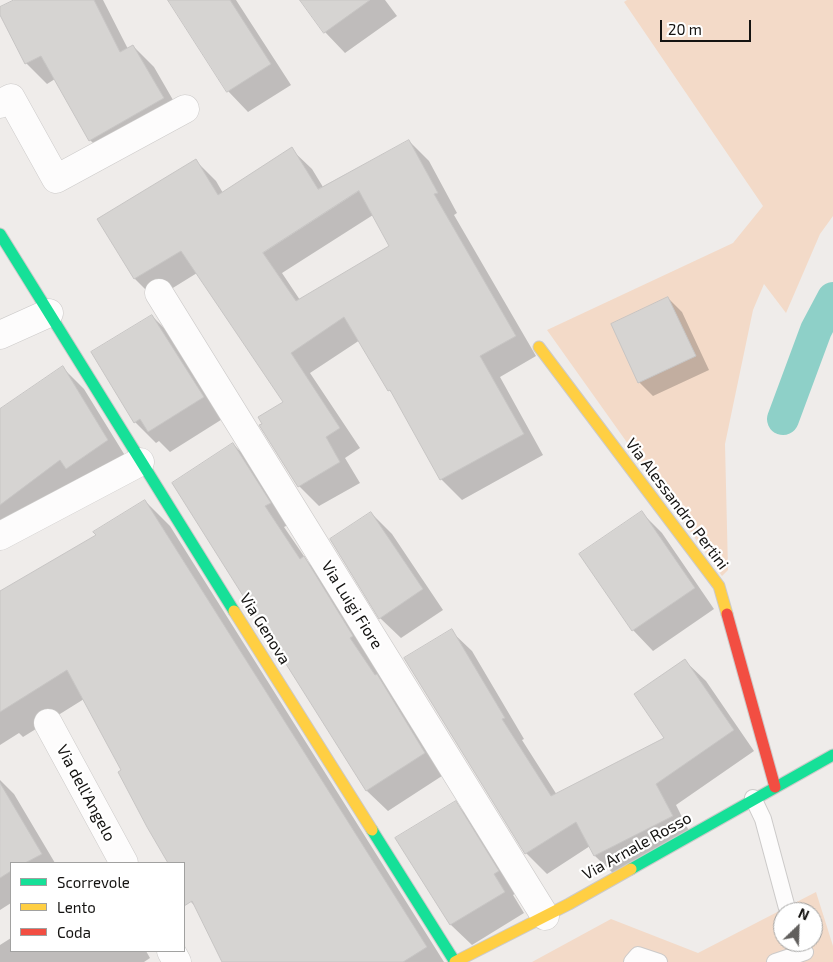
<!DOCTYPE html>
<html>
<head>
<meta charset="utf-8">
<style>
	body { margin:0 }
	#map { position:relative; width:833px; height:962px; overflow:hidden; background:#efecea; font-family:"Exo 2",sans-serif }
	canvas { display:block }
	.legend { position:absolute; left:10px; top:862px; width:175px; height:90px; box-sizing:border-box; background:#fff; border:1px solid #a1a1a0; margin:0; padding:6px 9px; list-style:none; font-size:15px; color:#141311 }
	.legend li { display:flex; align-items:center; gap:10px; height:25px }
	.legend b { width:25px; border:1px solid #a1a1a0 }
	.north { position:absolute; left:773px; top:902px; width:50px; height:50px; box-sizing:border-box; background:#fff; border:1px solid #a1a1a0; border-radius:50%; rotate:24deg; font-size:14px; font-weight:700; line-height:20px; text-align:center; color:#141311 }
	.north::after { content:''; display:block; margin:auto; width:18px; height:22px; background:#615f5d; clip-path:polygon(50% 0,100% 100%,50% 72%,0 100%) }
	.scale { position:absolute; left:660px; top:20px; width:91px; height:22px; box-sizing:border-box; border:2px solid #141311; border-top:0; padding-left:6px; font-size:15px; line-height:18px; white-space:nowrap; color:#141311; -webkit-text-stroke:4px #fff; paint-order:stroke }
</style>
</head>
<body>
<div id="map">
<canvas width="833" height="962"></canvas>
<ul class="legend">
<li><b style="height:6px;background:#16e098"></b>Scorrevole</li>
<li><b style="height:6px;background:#ffcf43"></b>Lento</li>
<li><b style="height:6px;background:#f24e42"></b>Coda</li>
</ul>
<div class="north">N</div>
<div class="scale">20 m</div>
</div>
<script>
const g = document.querySelector('canvas').getContext('2d');
g.lineJoin = 'round';
function fillPath(path, color) { g.fillStyle = color; g.fill(path, 'evenodd'); }
function stroke(path, color, width, dash) { g.strokeStyle = color; g.lineWidth = width; g.lineCap = dash ? 'butt' : 'round'; g.setLineDash(dash || []); g.stroke(path); }
function label(font, color, halo, rows, align = 'center') {
  g.font = font + ' "Exo 2",sans-serif'; g.lineWidth = 4.5; g.setLineDash([]); g.textBaseline = 'middle'; g.strokeStyle = halo; g.fillStyle = color; for (const [text, x, y, turn = 0] of rows) {
    g.save(); g.translate(x, y); g.rotate((+turn || 0) * Math.PI / 180); g.textAlign = isNaN(turn) ? turn : align; if (halo) g.strokeText(text, 0, 0); g.fillText(text, 0, 0); g.restore();
  }
}
const green = new Path2D(`
	M627,0H833V216L820,234L786,313L764,284L753,310L725,444L728,570L722,576L547,330L733,243L763,206L624,2Z
	M816,892L833,946V962H532L611,919L698,953ZM783,912H813V942H783Z`);
const shadow = new Path2D(`
	M16,0H103L128,49L133,46L154,67L184,119L111,161L90,140L55,79L47,84L26,63L0,12V9Z
	M169,0H236L291,85L248,112L228,91Z
	M301,0H385L397,16L345,53L325,32Z
	M409,141L429,161L457,213L454,215L536,356L500,377L543,455L462,500L441,479L395,396L389,390L360,340L310,373L360,448L345,458L360,483L319,506L299,486L285,402L197,273L155,299L135,279L99,219L196,161L216,181L223,193L291,149L312,169L323,187ZM373,215L391,247L300,300L282,273Z
	M668,298L682,312L709,370L653,396L639,382Z
	M152,316L173,337L224,418L170,452L159,441L156,443L135,422L93,353Z
	M63,368L84,389L129,462L0,535V411Z
	M233,444L254,465L290,524L284,527L308,562L324,579L445,774L388,811L367,791L174,484Z
	M145,501L170,526L444,962H224L196,907L191,902L184,889V863H169L148,827L123,771L84,699L23,737L19,733L0,745V593L97,536Z
	M371,513L392,534L443,610L401,638L380,618Z
	M642,513L662,533L714,609L653,651L633,630Z
	M451,631L472,651L524,739L522,740L557,795L666,738L685,661L706,681L754,751L676,805L692,837L616,876L595,856L590,846L547,874L526,853Z
	M0,780L14,794L55,863H11V903L0,910Z
	M455,803L476,824L518,892L513,895L524,913L472,945L451,925L397,838Z
	M11,938V951H146L150,958L144,962H0V945Z`);
const canal = new Path2D(`
	M783,419L816,330L833,298`);
const building = new Path2D(`
	M14,0H94L120,52L133,45L164,98L89,141L41,56L25,64L0,15V7Z
	M168,0H230L271,64L227,92Z
	M300,0H370L324,33Z
	M409,140L438,193L434,194L516,336L480,356L524,434L440,480L390,390L388,391L344,317L291,353L340,428L326,437L340,462L298,487L259,425L262,424L258,417L283,402L181,251L134,279L97,219L196,159L218,195L292,147L318,189ZM359,191L389,246L296,301L263,253Z
	M668,297L696,356L638,383L611,324Z
	M152,315L204,397L148,432L140,419L134,423L91,352Z
	M63,366L108,440L66,469L60,460L0,505V409Z
	M233,443L271,503L265,506L300,559L304,556L353,636L350,638L375,675L377,674L425,753L366,791L172,483Z
	M145,500L427,947L403,962H222L192,901L184,906V863H168L147,827L118,772L121,770L67,670L0,712V591L96,535L93,532Z
	M642,511L695,588L632,631L579,554Z
	M371,512L423,589L379,619L330,539Z
	M452,629L505,718L502,719L551,796L664,738L634,694L685,659L734,730L656,784L673,816L594,856L576,822L525,854L404,658Z
	M0,783L42,854L25,863H11V871L0,878Z
	M456,801L499,871L494,874L505,892L450,925L395,838Z`);
const lane = new Path2D(`
	M753,798L763,819L788,912
	M632,962L638,955L659,962
	M775,962L805,952`);
const street = new Path2D(`
	M0,104L11,98L56,179L185,109
	M159,293L545,916
	M0,335L49,313
	M0,536L140,462
	M48,723L124,863
	M171,951L177,962`);
const fast = new Path2D(`
	M0,234L234,611
	M372,830L455,962
	M631,869L833,755`);
const slow = new Path2D(`
	M539,347L719,586L727,614
	M234,611L372,830
	M455,962L569,904L631,869`);
const jam = new Path2D(`
	M727,614L775,787`);
const streetNames = [
	["Via Alessandro Pertini",677,504,53],
	["Via Luigi Fiore",352,605,58],
	["Via Genova",265,629,58],
	["Via dell'Angelo",86,793,62],
	["Via Arnale Rosso",637,846,-29]
];
fillPath(green, '#f3dac8');
fillPath(shadow, '#0003');
stroke(canal, '#8ed0c8', 32);
fillPath(building, '#d6d4d2');
stroke(building, '#c7c5c4', 1);
stroke(lane, '#cccac9', 18);
stroke(street, '#cccac9', 29);
stroke(fast, '#cccac9', 13);
stroke(slow, '#cccac9', 13);
stroke(jam, '#cccac9', 13);
stroke(lane, '#fdfcfc', 16);
stroke(street, '#fdfcfc', 28);
stroke(fast, '#16e098', 11);
stroke(slow, '#ffcf43', 11);
stroke(jam, '#f24e42', 11);
label('16px', '#141311', '#fff', streetNames);
</script>
</body>
</html>
